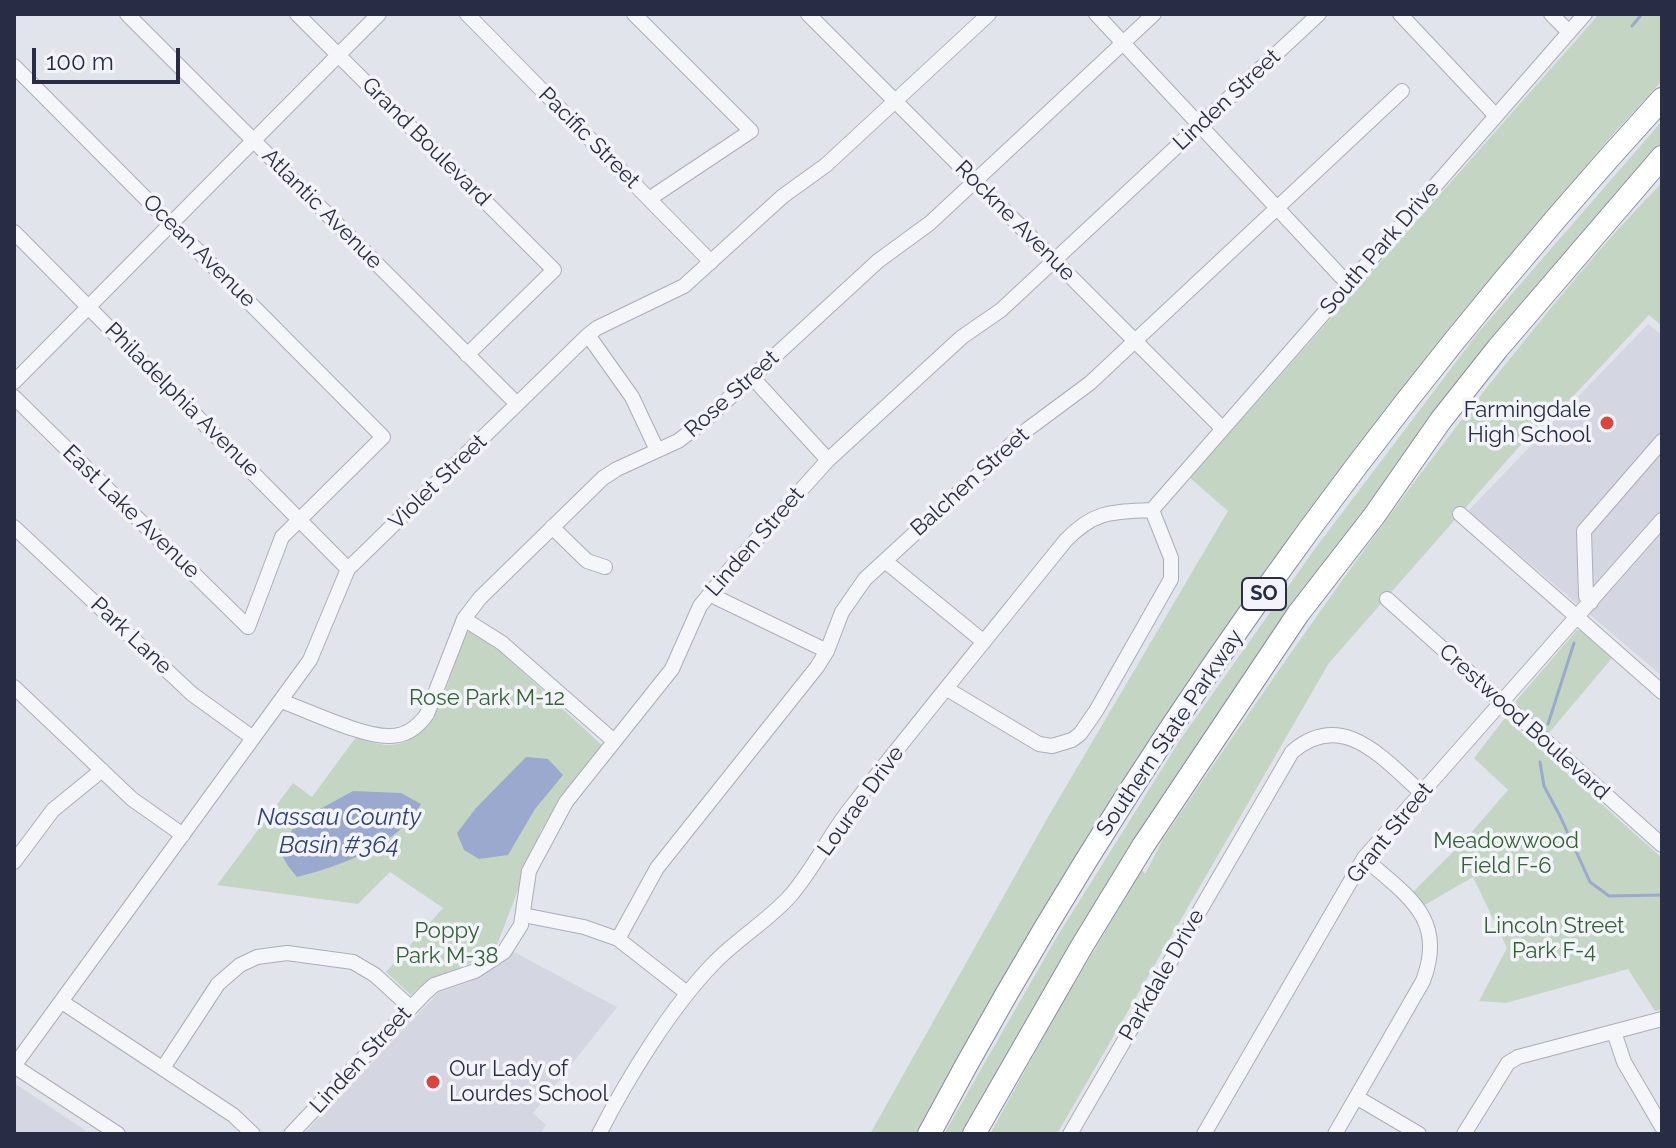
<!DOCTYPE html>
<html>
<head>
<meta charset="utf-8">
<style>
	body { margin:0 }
	#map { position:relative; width:1676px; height:1148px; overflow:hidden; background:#e2e4ec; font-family:Raleway,sans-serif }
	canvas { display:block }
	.frame { position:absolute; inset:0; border:16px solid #282d45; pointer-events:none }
	.scale { position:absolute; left:32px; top:48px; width:148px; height:36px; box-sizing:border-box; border:4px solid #282d45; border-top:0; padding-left:10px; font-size:24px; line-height:28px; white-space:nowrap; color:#282d45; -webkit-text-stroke:6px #f2f4f9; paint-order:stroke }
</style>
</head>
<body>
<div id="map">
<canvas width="1676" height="1148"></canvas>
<div class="frame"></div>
<div class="scale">100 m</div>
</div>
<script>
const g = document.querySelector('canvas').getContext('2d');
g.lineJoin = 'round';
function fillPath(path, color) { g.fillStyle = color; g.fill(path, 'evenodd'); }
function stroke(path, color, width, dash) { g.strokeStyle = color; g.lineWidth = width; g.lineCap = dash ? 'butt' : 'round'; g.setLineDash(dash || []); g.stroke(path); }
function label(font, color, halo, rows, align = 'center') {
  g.font = font + ' Raleway,sans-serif'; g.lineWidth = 7; g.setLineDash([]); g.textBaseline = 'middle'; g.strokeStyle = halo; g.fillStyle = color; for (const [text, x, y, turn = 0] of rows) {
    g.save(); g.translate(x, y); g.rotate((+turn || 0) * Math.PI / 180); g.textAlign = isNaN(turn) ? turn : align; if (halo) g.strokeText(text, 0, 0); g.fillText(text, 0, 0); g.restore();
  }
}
const built = new Path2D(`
	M1648,324L1662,335V676L1468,511Z
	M512,951L617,1007L533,1113L546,1125L540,1134H304L438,993L477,979Z
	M14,1083L73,1122L90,1134H14Z`);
const green = new Path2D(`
	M1599,14H1662V81L1613,134L1447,331L1276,561L919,1134H870L1048,817L1228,511L1190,478Z
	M1662,121V151L1419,440L968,1134H944L1055,940L1180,740L1314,550L1477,334Z
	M1662,183V326L1649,315L1552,419L1547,415L1329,663L1057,1134H990L1058,1011L1142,870L1145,874L1163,839C1269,683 1375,529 1492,381C1547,313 1600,245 1662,183Z
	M466,630L492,644L604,747L541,830L497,945C474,971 437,967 411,995L386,972L443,908L390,872L358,904L217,885L293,783L312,797L356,737C365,740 376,744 386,745C437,748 452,667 466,630Z
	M1577,630L1582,631L1612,658L1549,733L1515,702Z
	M1505,718L1662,858V1009L1655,1011L1628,969L1506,1003L1479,1001L1507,948L1473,877L1423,906L1412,893L1464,841L1508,790L1474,758Z`);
const water = new Path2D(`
	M526,757L548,759L563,775L535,809L508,855L479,859L464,850L457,833L476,808Z
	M353,791L401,793L421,804C398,845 341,866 297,877L288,866L279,850L298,821Z`);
const stream = new Path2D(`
	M1632,26L1642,14
	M1548,724L1574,643
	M1540,762L1544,786L1560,816L1590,882L1609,896L1662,895`);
const minor = new Path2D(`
	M127,14L517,404
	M297,14L554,270L467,355
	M467,14L711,262
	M634,14L751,131L649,199
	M808,14L1222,428
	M1096,14L1348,284
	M1400,14L1496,116
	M1551,14L1569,32
	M14,66L383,437L282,537L248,627L14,397
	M14,232L348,569
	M588,335L632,397L657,450
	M752,377L828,460
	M14,382L379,14
	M1460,514L1662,692
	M14,527L192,694L253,738
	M552,527L587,561L605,567
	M885,561L984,642
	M711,595L827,651
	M1387,599L1662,845
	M1591,602L1586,596L1584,531L1662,441
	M464,619L502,643L614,741
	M14,687L132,799L183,835
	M947,689L1039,744L1052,746L1072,740L1080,734L1096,711L1171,579V558L1152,510L1585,14
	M281,701C309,711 363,737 390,736C407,736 418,727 427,714L464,619L480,598L603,478L617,469L678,441L702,423L878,261L930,223L1154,14
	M14,862L53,810L102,770
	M523,915L584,927L618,939L687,993
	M618,939L657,868L817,667L827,651L842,612L865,579L1028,429L1090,383L1402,91
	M62,1002L233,1115L253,1134
	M1614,1032L1624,1062L1662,1127
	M14,1066L310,660L348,569L588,335L597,328L684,286L783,196L826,165L989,14
	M14,1066L118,1134
	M163,1068L218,984L240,965L257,957L287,953L353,962L375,975L410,1007
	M1356,1097L1419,1134
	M291,1134L425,993L434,985L475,971L504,952L521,925L529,871L566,802L672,669L700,606L731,568L828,460L962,337L1001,310L1319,14
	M599,1134C627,1079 671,1007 714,963C738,938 768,921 791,895C815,867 830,833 853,805C923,716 995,628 1066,540C1095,510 1113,512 1152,510
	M1070,1134L1292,752C1343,708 1384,760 1422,793
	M1204,1134L1364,858L1662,520
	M1335,1134L1423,981C1447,918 1407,896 1364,858
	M1464,1134L1508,1063L1518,1057L1662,1019`);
const highway = new Path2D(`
	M929,1134C1128,760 1377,411 1662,99
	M974,1134L1082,946L1143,846L1298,614L1374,516L1441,420L1498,348L1662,157`);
const markers = [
	[1607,423,8,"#da463e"],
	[433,1082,8,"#da463e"]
];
const shields = [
	[1264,594,44]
];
const shieldNames = [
	["SO",1264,594]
];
const streetNames = [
	["Linden Street",1227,100,-43],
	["Pacific Street",589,138,45],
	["Grand Boulevard",426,142,45],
	["Atlantic Avenue",322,209,45],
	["Rockne Avenue",1015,221,45],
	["South Park Drive",1380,248,-49],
	["Ocean Avenue",199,251,45],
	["Rose Street",732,394,-42],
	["Philadelphia Avenue",182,400,45],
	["Violet Street",438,482,-44],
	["Balchen Street",970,482,-42],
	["East Lake Avenue",131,512,44],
	["Linden Street",755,542,-49],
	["Park Lane",131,636,43],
	["Crestwood Boulevard",1524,722,42],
	["Southern State Parkway",1170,733,-56],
	["Lourae Drive",861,801,-54],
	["Grant Street",1390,833,-51],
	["Parkdale Drive",1162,975,-60],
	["Linden Street",361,1060,-47]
];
const poiNames = [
	["Farmingdale",1591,410],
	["High School",1591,435],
	["Our Lady of",449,1069,"left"],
	["Lourdes School",449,1094,"left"]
];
const parkNames = [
	["Rose Park M-12",487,698],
	["Meadowwood",1506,841],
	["Field F-6",1506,866],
	["Lincoln Street",1554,926],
	["Park F-4",1554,951],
	["Poppy",447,931],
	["Park M-38",447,956]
];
const waterNames = [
	["Nassau County",339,818],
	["Basin #364",339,846]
];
fillPath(built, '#d4d6e1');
fillPath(green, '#c4d6c3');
fillPath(water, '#9ba9ce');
stroke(stream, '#9ba9ce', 3);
stroke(minor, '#aaadba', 16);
stroke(highway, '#888da4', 24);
stroke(minor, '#f5f6f9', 14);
stroke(highway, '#fff', 22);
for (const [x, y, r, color] of markers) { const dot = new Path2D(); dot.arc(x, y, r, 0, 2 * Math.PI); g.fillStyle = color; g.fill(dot); stroke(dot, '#f2f4f9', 3); }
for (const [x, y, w] of shields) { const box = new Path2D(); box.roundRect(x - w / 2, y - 16, w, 32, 6); g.fillStyle = '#f2f4f9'; g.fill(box); stroke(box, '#282d45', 2); }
label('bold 20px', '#282d45', null, shieldNames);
label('22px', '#282d45', '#f2f4f9', streetNames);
label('22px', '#282d45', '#f2f4f9', poiNames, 'right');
label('22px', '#356235', '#f2f4f9', parkNames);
label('italic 24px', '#2f427d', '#f2f4f9', waterNames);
</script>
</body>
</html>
